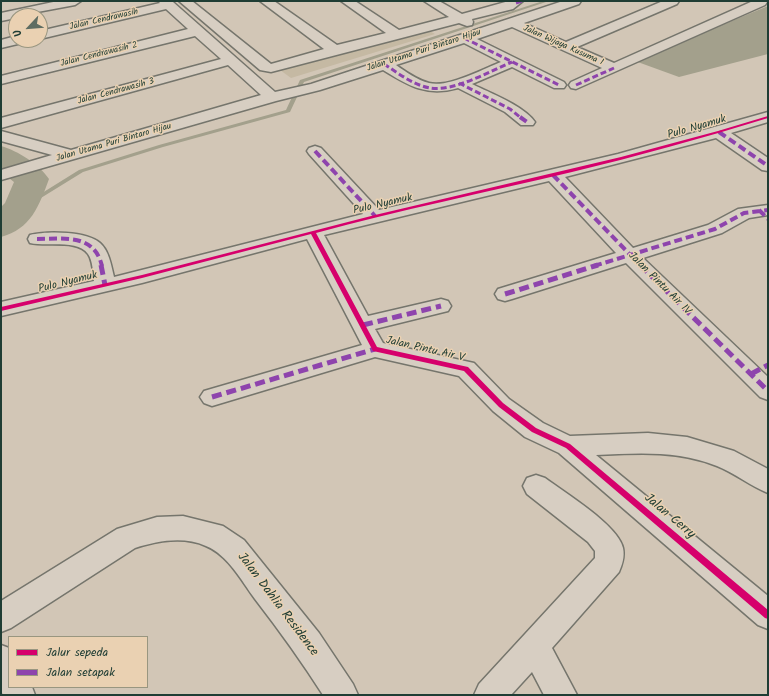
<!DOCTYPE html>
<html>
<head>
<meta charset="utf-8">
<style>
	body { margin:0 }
	#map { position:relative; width:769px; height:696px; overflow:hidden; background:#d2c6b6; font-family:Kalam,sans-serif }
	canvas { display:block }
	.frame { position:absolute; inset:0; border:2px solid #1f3d34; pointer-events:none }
	.legend { position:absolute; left:8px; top:636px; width:140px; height:52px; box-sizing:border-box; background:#ead1b2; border:1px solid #999680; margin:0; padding:5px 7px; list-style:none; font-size:12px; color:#1f3d34 }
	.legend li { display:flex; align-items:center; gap:8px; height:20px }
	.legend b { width:20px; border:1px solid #999680 }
	.north { position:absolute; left:8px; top:8px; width:40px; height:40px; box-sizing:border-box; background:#ead1b2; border:1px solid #999680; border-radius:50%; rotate:244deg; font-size:11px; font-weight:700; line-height:16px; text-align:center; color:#1f3d34 }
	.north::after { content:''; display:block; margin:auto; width:14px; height:18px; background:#5e6d62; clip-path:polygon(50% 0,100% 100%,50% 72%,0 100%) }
</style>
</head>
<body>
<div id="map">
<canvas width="769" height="696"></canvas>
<div class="frame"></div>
<ul class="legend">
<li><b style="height:5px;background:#d6006c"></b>Jalur sepeda</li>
<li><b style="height:5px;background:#8e44ad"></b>Jalan setapak</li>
</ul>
<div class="north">U</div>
</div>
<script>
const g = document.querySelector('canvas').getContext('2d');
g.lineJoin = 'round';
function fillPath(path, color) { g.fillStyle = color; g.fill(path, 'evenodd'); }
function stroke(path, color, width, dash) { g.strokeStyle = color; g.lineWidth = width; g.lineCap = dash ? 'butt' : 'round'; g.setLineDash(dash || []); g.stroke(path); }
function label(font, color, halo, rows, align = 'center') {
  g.font = font + ' Kalam,sans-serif'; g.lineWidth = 3; g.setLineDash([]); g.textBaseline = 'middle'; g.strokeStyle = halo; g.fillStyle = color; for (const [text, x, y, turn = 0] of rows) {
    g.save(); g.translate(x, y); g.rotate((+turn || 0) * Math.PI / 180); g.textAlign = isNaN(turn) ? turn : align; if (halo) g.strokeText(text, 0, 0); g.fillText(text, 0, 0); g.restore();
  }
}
const green = new Path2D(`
	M426,29L435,34L291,78L280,70Z`);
const water = new Path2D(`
	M768,6V54L679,77L635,61Z`);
const stream = new Path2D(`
	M543,1H549L304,82L290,112L163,147L83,172L23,209H19L18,208L79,170L159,145L286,110L300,80Z`);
const river = new Path2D(`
	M1,146C18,151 39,164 49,179C39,206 31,229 1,237V207L5,203L14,182L1,172Z`);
const street = new Path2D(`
	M58,1H81L75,5L16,16V18L1,21V13Z
	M158,1L173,2L275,92L311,84L563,1H581L579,4L524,23L566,42L663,1H679L677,4L577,47L614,63L753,1L767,2L765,5L576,89L571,88L569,85L571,82L602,68L512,27L477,39L564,82L566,85L564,88H554L512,67L472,84C490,93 523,105 535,122L533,125H521L505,112L458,88C427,97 409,86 383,70L320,90L276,101L1,180V170L52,155L1,141V131L71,150L261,95L228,65L1,128V118L221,59L195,36L1,84V76L188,29L166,9L40,39V31L160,3ZM464,43L501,62C483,69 448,88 429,83C417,80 406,72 396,65Z
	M179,1H192L271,64L324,49L260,1H274L337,45L386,33L341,1H355L399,30L449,17L424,1H439L462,14L509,1H523L513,9L472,19L473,22L472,25L467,26L459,23L271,72L260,70Z
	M16,36V40H24L22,43L1,48V40Z
	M768,112V122L731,133L768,158V171L762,170L716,138L565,177L633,248L708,225L738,209L768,205V215L749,218L722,233L643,258L768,377V400L760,397L626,263L512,299L505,301L498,299L495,294L498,289L616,253L549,181L324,235L368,316L441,299L448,301L451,306L448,311L375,329L383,343L474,363L509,399L543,423L570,436L648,433L687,437L734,451L768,469V493C750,486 735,473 717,466C679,450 636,453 596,455L768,596V629L758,625L559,453L525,437L493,411L459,376L375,357L212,406L204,403L200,397L204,391L362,345L307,239L142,283L1,316V302L94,281C93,273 93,261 88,254C78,239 46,247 30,243L28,239L30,235C47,231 86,231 100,243C109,251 111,265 114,277L363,214L309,154L307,151L309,148L315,146L321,148L379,210L618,154Z
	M536,475L545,478C565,493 618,525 623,548C625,557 622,565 619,572L552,648L577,695H544L532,672L511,695H474L479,684L595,558V551L588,542L527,494L523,486L527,478Z
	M183,516L223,526L244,540L319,633L353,684L358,695H323C302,662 279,630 255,599C241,580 228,555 206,546C183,536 158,541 135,548L11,628L1,632V601L117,529L157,517Z
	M1,645L9,648V687H32L35,695H3L1,691Z`);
const quietFar2 = new Path2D(`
	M516,3L522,1
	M464,38L559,85
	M384,64C398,73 413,85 430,88C454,92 490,71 512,62
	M459,83L510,109L521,118
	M576,85L614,68`);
const quietFar1 = new Path2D(`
	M520,117L527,122
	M719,132L768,166
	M315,151L375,216
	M553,175L641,266
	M759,210L768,219
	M37,239C64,239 94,233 102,266
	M594,266L715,229L744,213L768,210`);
const quiet = new Path2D(`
	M101,265L105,285
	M640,265L768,391
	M505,294L598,265
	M363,325L441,306
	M751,374L768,365
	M212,397L375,349`);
const cycleway = new Path2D(`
	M768,116V118C703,138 638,156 572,172C487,192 401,210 316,233L377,347L468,367L503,403L536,428L570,444L768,610V619L765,618L566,448L532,432L499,407L464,371L373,351L311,234L142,278L1,311V307L142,275L375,215L621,157L718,131Z`);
const farStreetnames = [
	["Jalan Cendrawasih",104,20,-13],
	["Jalan Wijaya Kusuma I",563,46,24],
	["Jalan Utama Puri Bintaro Hijau",424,51,-18],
	["Jalan Cendrawasih 2",99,55,-14],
	["Jalan Cendrawasih 3",116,92,-15],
	["Jalan Utama Puri Bintaro Hijau",114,143,-16]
];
const streetNames = [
	["Pulo Nyamuk",697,128,-16],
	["Pulo Nyamuk",383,205,-13],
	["Pulo Nyamuk",68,283,-14],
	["Jalan Pintu Air IV",659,284,45],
	["Jalan Pintu Air V",425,350,13]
];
const nearStreetnames = [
	["Jalan Cerry",669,517,40],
	["Jalan Dahlia Residence",277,605,53]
];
fillPath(green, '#c5b9a3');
fillPath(water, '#a3a08c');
fillPath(stream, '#a3a08c');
fillPath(river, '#a3a08c');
stroke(street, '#75756c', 3);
fillPath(street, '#d7cec2');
stroke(quietFar2, '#8e44ad', 3, [6, 3]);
stroke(quietFar1, '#8e44ad', 4, [8, 4]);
stroke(quiet, '#8e44ad', 5, [10, 5]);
fillPath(cycleway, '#d6006c');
label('9px', '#1f3d34', '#ead1b2', farStreetnames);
label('11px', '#1f3d34', '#ead1b2', streetNames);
label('13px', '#1f3d34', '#ead1b2', nearStreetnames);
</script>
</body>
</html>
